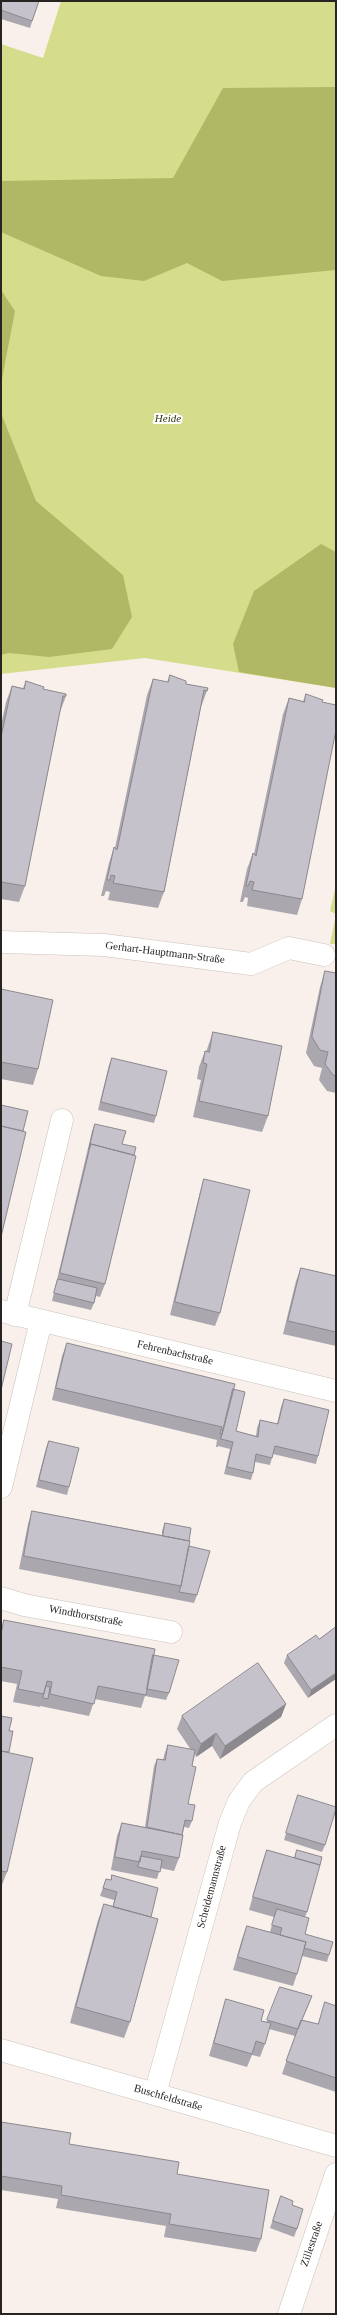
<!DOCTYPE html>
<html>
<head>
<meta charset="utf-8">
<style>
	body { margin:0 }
	#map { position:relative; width:337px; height:2315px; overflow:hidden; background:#f9f0eb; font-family:Georgia,serif }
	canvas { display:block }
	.frame { position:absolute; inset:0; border:2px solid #272422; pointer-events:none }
</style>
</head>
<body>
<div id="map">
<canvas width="337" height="2315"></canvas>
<div class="frame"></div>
</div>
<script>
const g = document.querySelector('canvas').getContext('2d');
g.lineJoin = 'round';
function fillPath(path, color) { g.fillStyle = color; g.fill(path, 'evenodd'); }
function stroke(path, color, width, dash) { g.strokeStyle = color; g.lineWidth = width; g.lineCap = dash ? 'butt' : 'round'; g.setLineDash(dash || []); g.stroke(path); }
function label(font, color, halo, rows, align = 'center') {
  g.font = font + ' Georgia,serif'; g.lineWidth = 4; g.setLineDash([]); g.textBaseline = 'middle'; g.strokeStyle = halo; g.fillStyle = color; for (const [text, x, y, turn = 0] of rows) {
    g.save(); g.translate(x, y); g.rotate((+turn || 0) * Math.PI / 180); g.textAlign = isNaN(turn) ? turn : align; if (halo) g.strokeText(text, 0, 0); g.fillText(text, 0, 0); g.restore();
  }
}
const green = new Path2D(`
	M61,1H336V688L145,658L1,674V44L43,58Z
	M336,884V944H330L336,914L330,911Z`);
const forest = new Path2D(`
	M336,87V270L222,281L187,263L144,281L101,276L1,232V181L173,178L223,88Z
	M1,290L15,311L1,384Z
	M1,413L36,501L123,575L132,617L112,649L49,657L9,653L1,655Z
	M321,544L336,552V688L239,672L233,644L254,591Z`);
const minor = new Path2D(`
	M1,942L104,945L251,964L289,948L324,955
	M1,1311L336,1391
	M15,1315L62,1120
	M1,1487L41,1321
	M1,1598L24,1605L171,1632
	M1,2050L336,2146
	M155,2094L230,1823L239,1801L253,1782L336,1725
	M289,2314L336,2174`);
const wall = new Path2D(`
	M1,1H39L30,28L1,19Z
	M170,675L186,684L208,688L201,707L164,892L158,908L108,900L110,892L106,891L104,896H101L109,863L114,847L115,848L147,695L153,679L167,682Z
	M26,681L43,689L66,696L60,712L25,886L19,902L1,899V725L6,702L12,686L23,688Z
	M306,694L322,702L302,899L297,915L247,906L248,898L245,897L243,902H240L247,869L253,853L254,854L283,714L289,698L303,701Z
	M325,971L336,973V1093L327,1091L319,1080L322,1068L314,1066L306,1053L320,987Z
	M1,989L38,1069L33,1085L1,1079Z
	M213,1032L268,1116L262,1132L193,1117L201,1080L197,1079L199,1067L205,1051L206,1052Z
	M112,1058L156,1116L154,1123L98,1110L109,1065Z
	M95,1124L122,1144L105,1284L100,1297L96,1296L94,1303L91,1310L52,1301L92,1131Z
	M204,1179L220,1313L215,1326L170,1315L200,1192Z
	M301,1268L336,1276V1346L283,1334L296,1281Z
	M67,1343L233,1389L236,1431L256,1436L257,1428L260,1420L277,1424L281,1407L284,1399L318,1456L316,1464L273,1454L270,1465L255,1462L253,1473L251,1480L224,1474L230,1449L218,1446V1447H216L217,1440L52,1400L62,1356Z
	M49,1441L69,1487L67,1495L36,1487L46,1448Z
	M32,1511L162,1535V1531L165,1523L189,1541V1546L197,1595L194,1603L19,1569L28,1524Z
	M4,1620L153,1655L169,1693L166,1700L145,1696L141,1708L95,1699L89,1716L45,1707L40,1706V1707L13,1702L17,1684L1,1681V1629Z
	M336,1627L308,1698L284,1663L287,1655L319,1639Z
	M286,1704L281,1717L220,1759L212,1746L196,1757L195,1754L192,1766L188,1804L192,1821L189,1828L184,1827L179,1858L174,1871L160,1868L157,1879L111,1870L117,1836L122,1823L145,1827L154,1766L157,1759L163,1760L165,1752L168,1745L191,1750L177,1729L182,1716Z
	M1,1716L9,1731L7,1872L2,1885H1Z
	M298,1795L325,1845L322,1852L284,1840Z
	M267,1850L294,1858L297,1850L307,1912L305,1917V1934L329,1955L327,1962L302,1956L297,1974L293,1986L233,1970L242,1939L247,1926L270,1932L274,1917L249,1910L262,1863Z
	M106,1879L151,1917L130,2022L124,2038L70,2023L98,1920L104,1904L113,1906L114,1900L100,1896Z
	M280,1987L312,1996L302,2020L318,2024L325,2002L336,2006V2092L282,2074L295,2036L269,2029L265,2044L260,2057L252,2055L247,2067L209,2056L222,2012L226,1999L261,2021L267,2022Z
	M1,2122L69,2144L177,2174L261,2239L256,2252L164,2237L166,2226L56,2208L58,2199L1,2190Z
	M281,2196L292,2205L297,2229L294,2237L270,2228Z`);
const shadedWall = new Path2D(`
	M336,1673V1679L308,1698L311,1690Z
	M286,1704L281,1717L220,1759L225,1746Z
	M216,1733L212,1746L196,1757L201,1744Z`);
const building = new Path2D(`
	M1,1H39L32,21L1,10Z
	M170,675L186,681V684L208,688L207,691L204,690L164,892L113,883L115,876L111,875L110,880H107L114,847L117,850L153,679L168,682Z
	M26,681L44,687L43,689L66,694V696H63L25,886L1,882V737L12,686L24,689Z
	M306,694L323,700L322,702L336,705V730L302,899L252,890L254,882L250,881L248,886H246L253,853L256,856L289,698L304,702Z
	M325,971L336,973V1076L333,1075L325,1064L328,1052L320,1050L312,1037Z
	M1,989L53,1000L38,1069L1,1062Z
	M213,1032L282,1046L268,1116L199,1101L207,1064L203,1063L205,1051L209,1052Z
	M112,1058L167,1071L156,1116L101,1102Z
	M1,1105L28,1111L23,1131L1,1126Z
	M95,1124L126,1131L122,1144L136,1147L134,1155L91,1144L89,1149Z
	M1,1126L26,1132L1,1237Z
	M91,1144L136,1156L105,1284L60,1273Z
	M204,1179L250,1190L220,1313L175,1302Z
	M301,1268L336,1276V1332L288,1321Z
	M58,1279L97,1288L94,1303L54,1293Z
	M1,1341L12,1344L1,1390Z
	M67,1343L235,1384L222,1435L220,1434L222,1427L56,1388Z
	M233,1389L245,1392L236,1431L258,1437L260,1420L278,1424L284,1399L329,1410L318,1456L275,1446L272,1458L256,1454L253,1473L227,1467L233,1442L221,1439Z
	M49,1441L79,1448L69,1487L39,1480Z
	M32,1511L190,1541L181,1586L24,1556Z
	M165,1523L191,1528L189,1541L163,1536Z
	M189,1546L210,1551L197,1595L179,1592L181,1586Z
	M4,1620L155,1649L146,1695L98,1686L94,1704L50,1694L52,1682L47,1681L44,1694L18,1689L22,1671L1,1667V1635Z
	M336,1627V1673L311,1690L287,1655L316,1635L319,1639Z
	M153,1655L179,1660L169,1693L147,1689Z
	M258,1663L286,1704L225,1746L216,1733L201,1744L182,1716Z
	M46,1686L50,1687L48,1699L43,1698Z
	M1,1716L12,1718L9,1731H13L9,1752L1,1751Z
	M168,1745L195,1750L192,1766L196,1767L188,1804L195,1805L192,1821L185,1820L182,1835L147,1827L157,1759L165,1760Z
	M1,1751L33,1758L7,1872L1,1871Z
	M298,1795L336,1807V1809L325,1845L286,1833Z
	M122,1823L183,1835L179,1858L142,1851L140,1862L115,1857Z
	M267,1850L320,1865L307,1912L253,1897Z
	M297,1850L322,1857L320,1865L295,1858Z
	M141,1856L162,1860L160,1872L138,1867Z
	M112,1875L158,1888L151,1917L113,1907L117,1892L103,1888L106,1879L111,1880Z
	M104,1904L158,1919L130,2022L76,2007Z
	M277,1909L309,1918L305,1934L333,1942L329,1955L304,1948L306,1942L280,1935L282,1928L272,1925Z
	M247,1926L306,1942L297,1974L238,1957Z
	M280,1987L312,1996L298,2029L267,2020Z
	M226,1999L264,2010L261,2021L271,2023L265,2044L256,2041L252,2054L214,2043Z
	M325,2002L336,2006V2078L286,2061L301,2020L318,2024Z
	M1,2122L71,2133L69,2144L179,2162L177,2174L269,2190L261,2239L169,2224L171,2214L61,2195L62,2186L1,2176Z
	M281,2196L293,2201L292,2205L303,2209L297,2229L273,2221Z`);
const parkNames = [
	["Heide",168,419]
];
const streetNames = [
	["Gerhart-Hauptmann-Straße",165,953,7],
	["Fehrenbachstraße",175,1353,13],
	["Windthorststraße",86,1616,11],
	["Scheidemannstraße",212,1887,-75],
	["Buschfeldstraße",168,2098,16],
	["Zillestraße",312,2244,-71]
];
fillPath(green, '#d5dd8c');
fillPath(forest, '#b0b765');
stroke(minor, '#c9c1bb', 23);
stroke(minor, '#fff', 22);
fillPath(wall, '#aaa7af');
fillPath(shadedWall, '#8b888e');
fillPath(building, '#c6c2cb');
stroke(building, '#8b888e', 1);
label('italic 11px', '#313410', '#fff', parkNames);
label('11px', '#272422', '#fff', streetNames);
</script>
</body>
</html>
